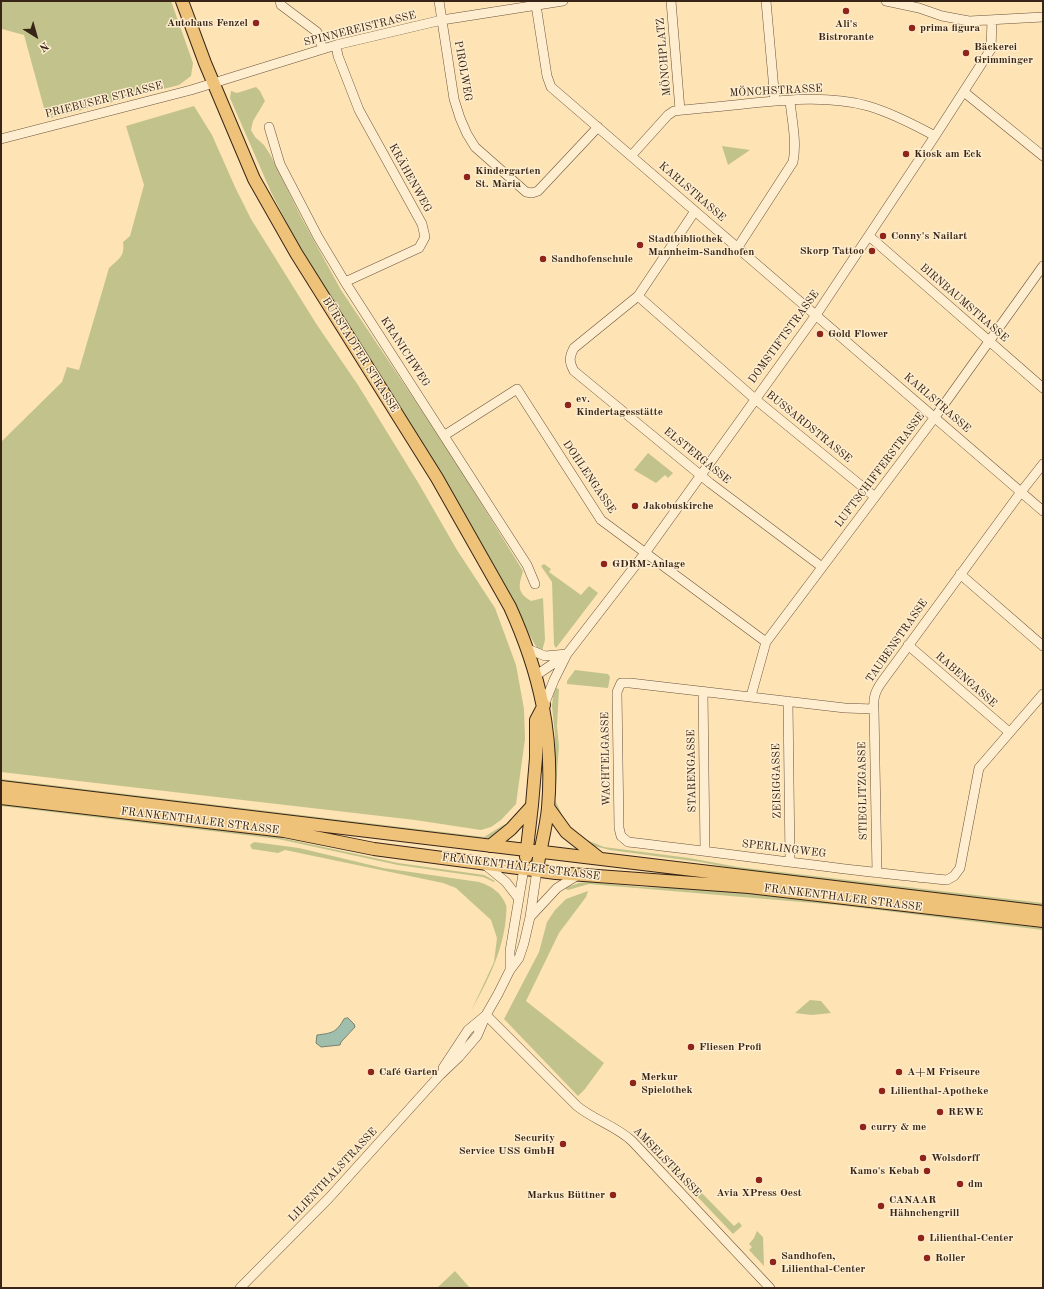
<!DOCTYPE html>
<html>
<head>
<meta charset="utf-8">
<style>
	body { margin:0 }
	#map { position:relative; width:1044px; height:1289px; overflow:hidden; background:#fee3b4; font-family:"Old Standard TT",serif }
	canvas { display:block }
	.frame { position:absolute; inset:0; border:2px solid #382517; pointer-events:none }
	.north { position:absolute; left:16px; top:16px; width:40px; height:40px; -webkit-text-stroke:3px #feedce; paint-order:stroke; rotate:143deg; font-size:11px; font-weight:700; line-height:16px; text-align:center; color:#382517 }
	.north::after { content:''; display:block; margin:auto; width:14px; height:18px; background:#382517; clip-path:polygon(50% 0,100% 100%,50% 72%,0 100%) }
</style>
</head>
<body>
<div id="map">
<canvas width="1044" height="1289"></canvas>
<div class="frame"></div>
<div class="north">N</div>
</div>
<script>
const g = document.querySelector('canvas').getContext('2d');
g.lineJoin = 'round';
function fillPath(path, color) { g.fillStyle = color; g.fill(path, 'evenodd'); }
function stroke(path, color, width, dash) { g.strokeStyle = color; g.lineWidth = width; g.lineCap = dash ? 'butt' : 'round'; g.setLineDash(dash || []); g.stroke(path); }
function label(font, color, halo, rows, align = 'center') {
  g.font = font + ' "Old Standard TT",serif'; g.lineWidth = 3; g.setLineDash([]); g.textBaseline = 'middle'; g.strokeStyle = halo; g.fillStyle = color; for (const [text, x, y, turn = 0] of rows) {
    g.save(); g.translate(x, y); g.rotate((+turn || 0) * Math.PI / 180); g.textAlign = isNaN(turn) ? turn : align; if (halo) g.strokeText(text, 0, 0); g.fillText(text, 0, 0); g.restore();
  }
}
const green = new Path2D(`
	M1,1H171L193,63L191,76L179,85L47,119L24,35L2,29Z
	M256,87L260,91L265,101L253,121L251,130L255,137L264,145L271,156L301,217L341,290L447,448L523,571C519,585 516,592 531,601L543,598L545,640L542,651L537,648L530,636L512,597L461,507L383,379L320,281L291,231L271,192L230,98L231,91L237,93Z
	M194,106L212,135L235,187L251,219L317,325L358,385L419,484L457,550L495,608L516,665L524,709L525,739L516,804L501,820L491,827L481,830L415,820L1,772V442L62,382L67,367L79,370L109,268C119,259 125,256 123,242L130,236L144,185L126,126Z
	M722,146L750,150L728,165Z
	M648,453L673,473L668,478L665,475L656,483L634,470Z
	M544,564L551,569L549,572L581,595L589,586L598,593L556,648L554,645L552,582L541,566Z
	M575,670L608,674L610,677L608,688L567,684V681Z
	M554,687L559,689L557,726L559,746L555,800L565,821L554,808L555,735L552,706Z
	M1,779L484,837L505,824L507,826L496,835L483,840L1,783Z
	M1,803L268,835L398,863L484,875L495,881L494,882L483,877L398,865L278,839L1,806Z
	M584,839L604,847L689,858L738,867L1043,903V906L737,869L700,862L610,850L590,845Z
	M254,842L299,848L383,868L479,882C491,886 501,892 506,905C507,908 506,913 506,917C503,952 487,982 471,1011L494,962L497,938L491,920L456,888L443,883L285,850L278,853L252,849L250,845Z
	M589,882L641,887L734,890L1043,928V930L837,905L589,884L568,890L564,888L579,883Z
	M588,891L586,897L559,933L526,1001L604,1063L585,1089L578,1096L504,1019L539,952L547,922L555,910L566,899Z
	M810,1000L821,1001L831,1013L812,1015L795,1013Z
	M672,1165L694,1189L696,1187L734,1226L739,1222L742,1226L733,1234L669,1167Z
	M757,1231L763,1237L764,1266L749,1250L752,1247L749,1244L754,1238Z
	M455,1271L470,1288H437Z`);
const water = new Path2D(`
	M348,1018L354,1024L355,1027L341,1042L340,1045L321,1047L316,1043L317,1035C332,1033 336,1033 344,1019Z`);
const minor = new Path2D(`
	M280,1L281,5L317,32L323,49
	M439,1L454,99L460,118L467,134L475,147L526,192L532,193L538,191L598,127
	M671,1L680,110
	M766,1L775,101
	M886,1L919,8L942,16L969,21L1043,17
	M536,5L547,76L551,87L1043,511
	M336,45L338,56L359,110L422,224L425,237L419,248L345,282
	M964,92L1043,156
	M269,127L280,164L318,237L345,282L527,565L535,584
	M1,139L191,90L336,45L442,20L563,1
	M631,156L668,115L674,111C697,108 720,107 744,104C784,100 828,95 868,106C892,113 913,124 935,136
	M695,211L638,296L574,348C569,357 569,362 574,371L710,483L822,567
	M869,236L1043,388
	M738,247L793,162C797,142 792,121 790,101
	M638,296L755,399L875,497
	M445,435L517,389L601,520L766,642
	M1043,464L1021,492L881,683C875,692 873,698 874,709L845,708L630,683H621L617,692L619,828L621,836L628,842C734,854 840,870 947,880L954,876L960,868L979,768L1043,694
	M960,574L1043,646
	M908,645L1009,732
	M528,649L545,656L567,654
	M535,676L566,655
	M703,691L705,851
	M751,696L766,642L935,417L1043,266
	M788,701L790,861
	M544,705L554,680L567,654L645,553L816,315L935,136L991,49L992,20
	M874,709L877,873
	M484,864L506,882L519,899
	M530,917L557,888L578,875
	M510,970V951L524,868
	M486,1015L577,1106C594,1120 616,1126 632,1141L770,1288
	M443,1068L468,1030L486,1015
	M240,1288L329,1198L440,1075L459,1057L477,1036L486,1015L498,994L510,970L519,958L524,943L530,917L537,870`);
const major = new Path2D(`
	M182,1L205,63L254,179L296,253L437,478L510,607C540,673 554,735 548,808C546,829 540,849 537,870
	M1,787L1043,912
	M1,798L284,831L374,849L556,873L749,887L1043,921
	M548,807L566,832L599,858
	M490,846L511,829L532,806
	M526,857L532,805L536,758V720L544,705`);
const markers = [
	[846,11,4,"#8f2418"],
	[256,23,4,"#8f2418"],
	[912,28,4,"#8f2418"],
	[966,53,4,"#8f2418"],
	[906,154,4,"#8f2418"],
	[467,177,4,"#8f2418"],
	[883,236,4,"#8f2418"],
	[640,245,4,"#8f2418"],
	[872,251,4,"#8f2418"],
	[543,259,4,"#8f2418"],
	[820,334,4,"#8f2418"],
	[568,405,4,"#8f2418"],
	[635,506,4,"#8f2418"],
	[604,564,4,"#8f2418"],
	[691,1047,4,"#8f2418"],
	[371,1072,4,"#8f2418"],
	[899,1072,4,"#8f2418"],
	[633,1083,4,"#8f2418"],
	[882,1091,4,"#8f2418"],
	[940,1112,4,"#8f2418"],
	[863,1127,4,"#8f2418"],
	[563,1144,4,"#8f2418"],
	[923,1158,4,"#8f2418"],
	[927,1171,4,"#8f2418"],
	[759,1180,4,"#8f2418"],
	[960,1184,4,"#8f2418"],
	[613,1195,4,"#8f2418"],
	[881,1206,4,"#8f2418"],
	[921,1238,4,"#8f2418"],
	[927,1258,4,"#8f2418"],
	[773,1262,4,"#8f2418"]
];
const poiNames = [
	["Autohaus Fenzel",248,23,"right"],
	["Ali's",846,24,"center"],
	["Bistrorante",846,37,"center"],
	["prima figura",920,28],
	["Bäckerei",974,47],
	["Grimminger",974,60],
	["Kiosk am Eck",914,154],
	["Kindergarten",475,171],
	["St. Maria",475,184],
	["Conny's Nailart",891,236],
	["Stadtbibliothek",648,239],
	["Mannheim-Sandhofen",648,252],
	["Skorp Tattoo",864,251,"right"],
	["Sandhofenschule",551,259],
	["Gold Flower",828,334],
	["ev.",576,399],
	["Kindertagesstätte",576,412],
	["Jakobuskirche",643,506],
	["GDRM-Anlage",612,564],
	["Fliesen Profi",699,1047],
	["Café Garten",379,1072],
	["A+M Friseure",907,1072],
	["Merkur",641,1077],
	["Spielothek",641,1090],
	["Lilienthal-Apotheke",890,1091],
	["REWE",948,1112],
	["curry & me",871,1127],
	["Security",555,1138,"right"],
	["Service USS GmbH",555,1151,"right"],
	["Wolsdorff",931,1158],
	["Kamo's Kebab",919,1171,"right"],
	["dm",968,1184],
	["Avia XPress Oest",759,1193,"center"],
	["Markus Büttner",605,1195,"right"],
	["CANAAR",889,1200],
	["Hähnchengrill",889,1213],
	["Lilienthal-Center",929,1238],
	["Sandhofen,",781,1256],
	["Lilienthal-Center",781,1269],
	["Roller",935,1258]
];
const streetNames = [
	["SPINNEREISTRASSE",360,29,-14],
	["MÖNCHPLATZ",664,57,-95],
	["PIROLWEG",463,71,80],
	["MÖNCHSTRASSE",776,91,-3],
	["PRIEBUSER STRASSE",104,100,-14],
	["KRÄHENWEG",410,178,61],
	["KARLSTRASSE",692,192,41],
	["BIRNBAUMSTRASSE",964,303,41],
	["DOMSTIFTSTRASSE",784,337,-54],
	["KRANICHWEG",405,352,57],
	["BÜRSTADTER STRASSE",360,355,58],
	["KARLSTRASSE",937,403,41],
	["BUSSARDSTRASSE",809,427,39],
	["ELSTERGASSE",697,456,39],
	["LUFTSCHIFFERSTRASSE",880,470,-53],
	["DOHLENGASSE",589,477,56],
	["TAUBENSTRASSE",897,641,-55],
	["RABENGASSE",966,680,41],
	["WACHTELGASSE",606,759,-91],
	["STARENGASSE",692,771,-91],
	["ZEISIGGASSE",777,781,-91],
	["STIEGLITZGASSE",863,791,-91],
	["FRANKENTHALER STRASSE",200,821,7],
	["SPERLINGWEG",784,849,7],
	["FRANKENTHALER STRASSE",521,867,7],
	["FRANKENTHALER STRASSE",843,898,7],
	["AMSELSTRASSE",667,1162,46],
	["LILIENTHALSTRASSE",333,1175,-47]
];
fillPath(green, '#c2c38c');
fillPath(water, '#a0beac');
stroke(water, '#768170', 1);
stroke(minor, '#6a543e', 10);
stroke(major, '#382517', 14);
stroke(minor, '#feedce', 9);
stroke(major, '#efc27a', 12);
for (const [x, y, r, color] of markers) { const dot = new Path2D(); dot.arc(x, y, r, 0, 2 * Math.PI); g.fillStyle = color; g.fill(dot); stroke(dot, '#feedce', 1.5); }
label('bold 11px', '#382517', '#feedce', poiNames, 'left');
label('11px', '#382517', '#feedce', streetNames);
</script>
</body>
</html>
